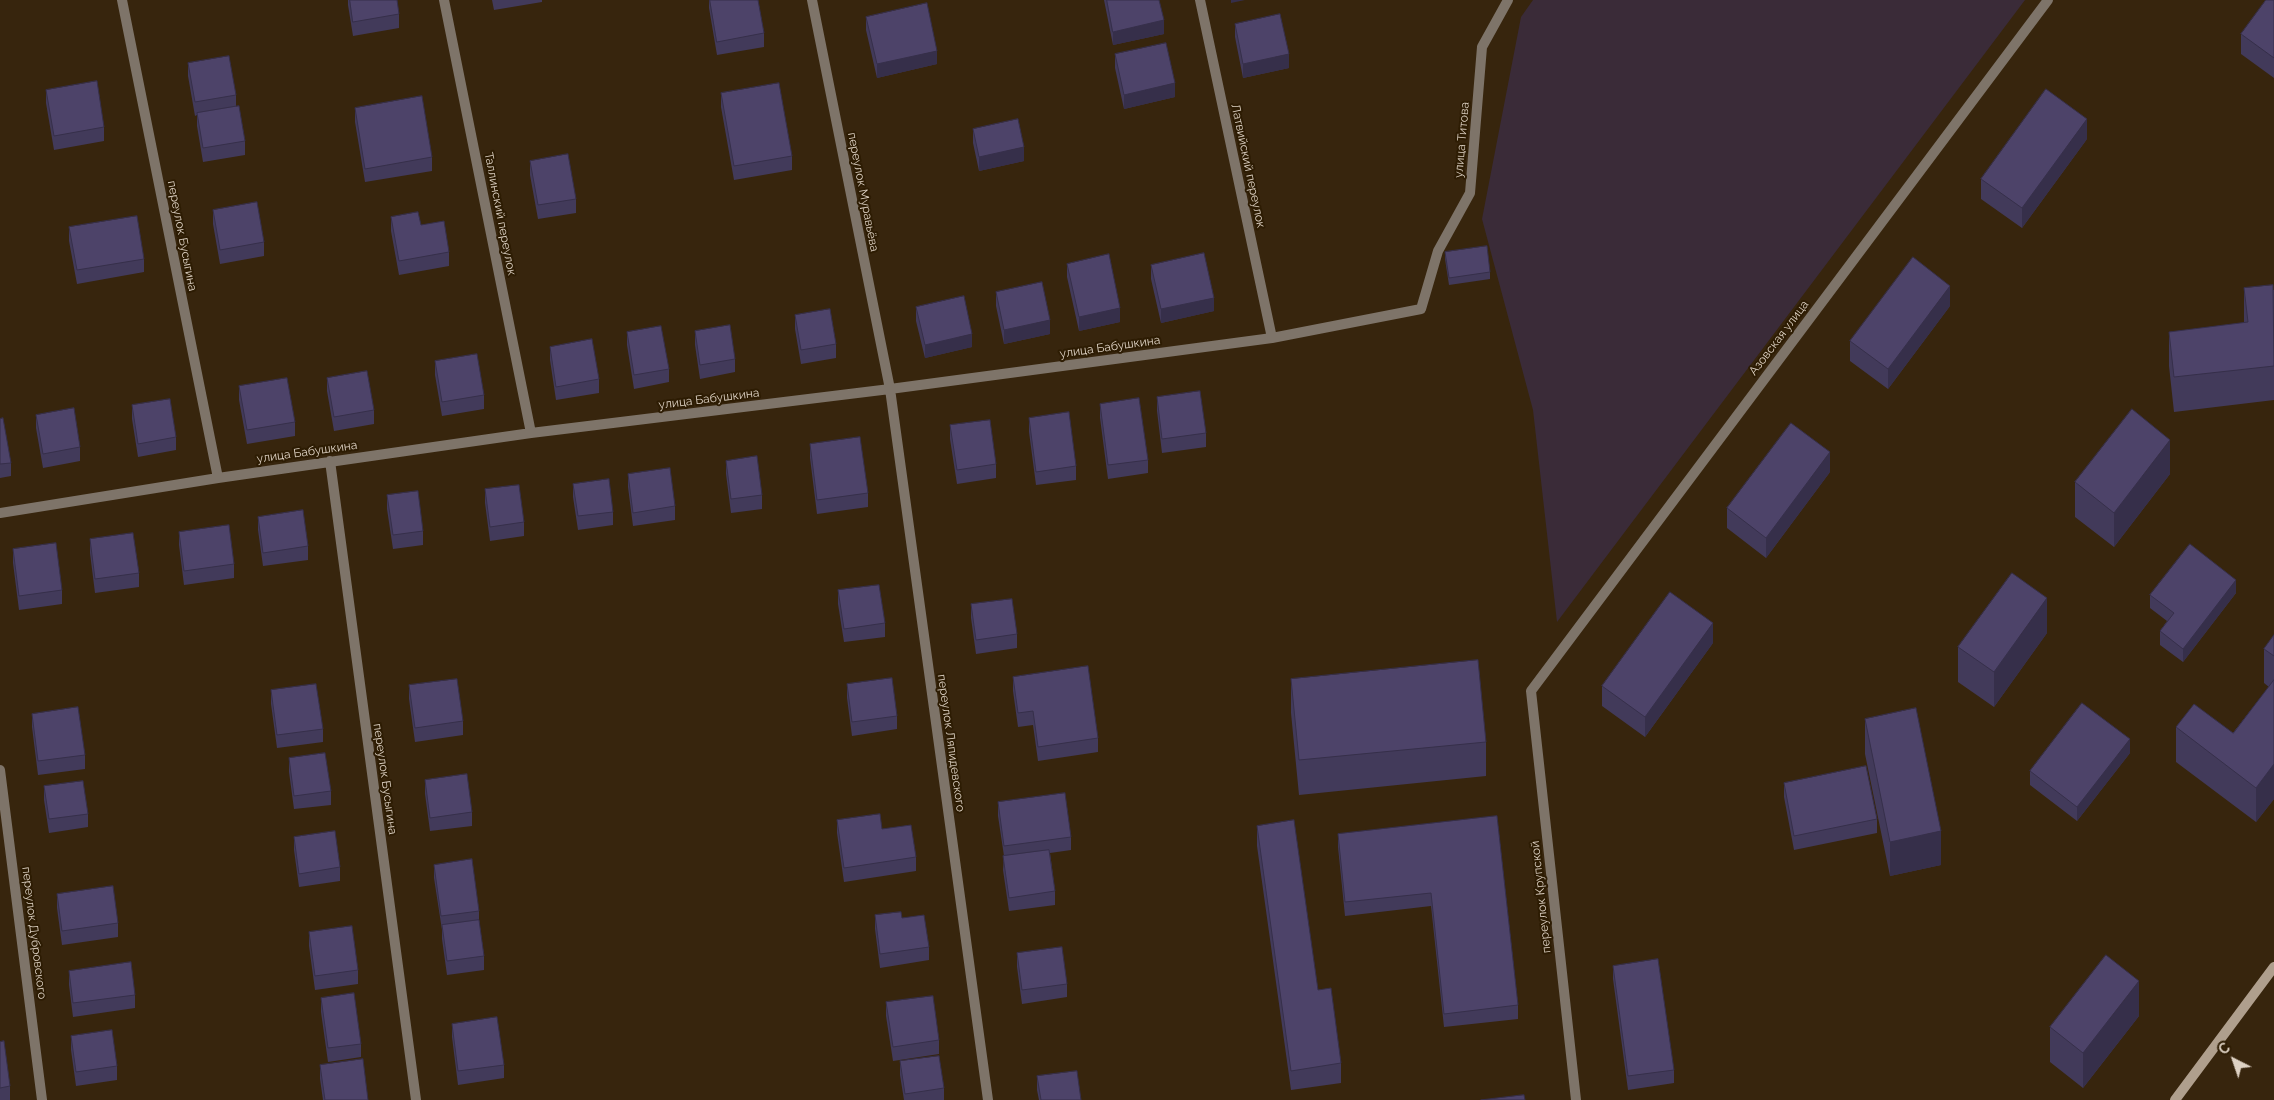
<!DOCTYPE html>
<html>
<head>
<meta charset="utf-8">
<style>
	body { margin:0 }
	#map { position:relative; width:2274px; height:1100px; overflow:hidden; background:#37250d; font-family:Raleway,sans-serif }
	canvas { display:block }
	.north { position:absolute; left:2209px; top:1035px; width:50px; height:50px; -webkit-text-stroke:4px #2d1c03; paint-order:stroke; rotate:319deg; font-size:14px; font-weight:700; line-height:20px; text-align:center; color:#ded2c4 }
	.north::after { content:''; display:block; margin:auto; width:18px; height:22px; background:#ded2c4; clip-path:polygon(50% 0,100% 100%,50% 72%,0 100%) }
</style>
</head>
<body>
<div id="map">
<canvas width="2274" height="1100"></canvas>
<div class="north">С</div>
</div>
<script>
const g = document.querySelector('canvas').getContext('2d');
g.lineJoin = 'round';
function fillPath(path, color) { g.fillStyle = color; g.fill(path, 'evenodd'); }
function stroke(path, color, width, dash) { g.strokeStyle = color; g.lineWidth = width; g.lineCap = dash ? 'butt' : 'round'; g.setLineDash(dash || []); g.stroke(path); }
function label(font, color, halo, rows, align = 'center') {
  g.font = font + ' Raleway,sans-serif'; g.lineWidth = 4; g.setLineDash([]); g.textBaseline = 'middle'; g.strokeStyle = halo; g.fillStyle = color; for (const [text, x, y, turn = 0] of rows) {
    g.save(); g.translate(x, y); g.rotate((+turn || 0) * Math.PI / 180); g.textAlign = isNaN(turn) ? turn : align; if (halo) g.strokeText(text, 0, 0); g.fillText(text, 0, 0); g.restore();
  }
}
const education = new Path2D(`
	M1533,0H2025L1557,622L1533,410L1482,219L1521,17Z`);
const minor = new Path2D(`
	M122,0L218,478
	M444,0L531,433
	M812,0L890,389L988,1100
	M1200,0L1272,338
	M330,461L416,1100
	M0,513L218,478L531,433L890,389L1272,338L1421,309L1438,251L1470,193L1482,47L1508,0
	M0,770L42,1100
	M1576,1100L1531,691L2048,0`);
const secondary = new Path2D(`
	M2175,1100L2274,967`);
const wall = new Path2D(`
	M348,0H397L399,14V28L353,36L348,5Z
	M492,0H542V2L494,10Z
	M709,0H758L764,33V47L717,55L709,8Z
	M1104,0H1159L1164,34L1113,45Z
	M2274,0V78L2241,54V34Z
	M866,17L937,64L877,78L866,30Z
	M1235,24L1289,68L1243,78L1235,37Z
	M1115,54L1175,97L1124,109L1115,68Z
	M188,63L236,95V106L245,141V155L203,162L197,126V115L195,116L188,76Z
	M46,90L104,127V141L54,150L46,103Z
	M721,93L792,156V170L734,180L721,107Z
	M355,108L432,157V171L365,182L355,122Z
	M973,129L1024,161L979,171L973,143Z
	M2087,139L2022,228L1981,199V179Z
	M530,161L576,199V213L538,219L530,175Z
	M213,210L264,242V256L220,264L213,224Z
	M391,217L421,225L449,252V266L399,275L391,231Z
	M69,227L144,259V272L77,284L69,241Z
	M1445,252L1490,272V279L1449,285L1445,259Z
	M1067,264L1120,322L1079,331L1067,277Z
	M1151,265L1214,311L1161,323L1151,279Z
	M2244,288L2274,290V400L2174,412L2169,366V332L2244,323Z
	M996,292L1050,334L1004,344L996,306Z
	M1950,306L1888,389L1850,361V341Z
	M916,307L972,347L925,358L916,321Z
	M795,315L836,344V358L801,364L795,329Z
	M695,331L735,359V372L700,379L695,345Z
	M627,332L669,369V382L634,389L627,345Z
	M550,347L599,379V393L556,400L550,360Z
	M435,361L484,395V409L442,416L435,375Z
	M327,378L374,410V424L334,431L327,391Z
	M239,386L295,422V436L247,444L239,400Z
	M1157,397L1206,433V447L1162,453L1157,411Z
	M1100,404L1148,460V473L1108,479L1100,418Z
	M132,405L176,437V450L138,457L132,419Z
	M36,415L80,447V461L43,468L36,428Z
	M1029,418L1076,466V480L1036,485L1029,432Z
	M0,419L11,463V476L0,478Z
	M950,425L996,464V478L957,484L950,439Z
	M810,444L868,493V507L817,514L810,458Z
	M726,461L762,495V509L731,513L726,474Z
	M1830,472L1766,558L1727,528V508Z
	M628,474L675,506V520L633,526L628,487Z
	M2170,474L2114,547L2075,517V482Z
	M573,484L613,512V525L578,530L573,497Z
	M485,489L524,522V536L490,541L485,503Z
	M387,495L423,531V545L393,549L387,509Z
	M258,517L308,546V560L263,566L258,530Z
	M179,532L234,564V578L184,585L179,545Z
	M90,539L139,573V587L95,593L90,553Z
	M13,549L62,590V604L19,610L13,563Z
	M838,590L885,623V637L844,642L838,604Z
	M2236,593L2183,662L2160,645V631L2167,621L2150,608V595Z
	M971,604L1017,634V648L976,654L971,618Z
	M2047,633L1994,707L1958,682V647Z
	M2274,635V799L2256,822L2176,762V727L2233,733L2269,687L2264,683V649Z
	M1713,643L1645,737L1602,706V686Z
	M1013,677L1098,738V752L1038,761L1033,725L1018,727L1013,691Z
	M1291,679L1486,742V776L1299,795L1291,713Z
	M847,684L897,716V729L852,736L847,698Z
	M409,685L463,721V735L415,742L409,699Z
	M271,690L323,729V742L277,748L271,704Z
	M32,714L85,755V769L38,775L32,727Z
	M1865,719L1941,865L1890,876L1865,754Z
	M2130,753L2077,821L2030,785V771Z
	M289,758L331,791V805L294,809L289,772Z
	M425,780L472,812V826L430,831L425,794Z
	M1784,783L1877,819V833L1794,850L1784,797Z
	M44,786L88,814V827L49,833L44,800Z
	M998,802L1071,837V850L1050,853L1055,891V905L1009,911L1003,870L1004,856L998,816Z
	M1497,816L1518,1005V1019L1444,1027L1431,906L1345,916L1338,847V834Z
	M837,820L882,829L916,857V871L844,882L837,833Z
	M1257,826L1318,990L1341,1063V1083L1291,1090L1257,846Z
	M294,837L340,867V881L299,887L294,850Z
	M434,865L479,911V920L484,956V970L447,975L442,939V930L434,878Z
	M57,894L118,923V937L62,945L57,908Z
	M875,915L902,918L929,947V960L880,968L875,929Z
	M309,932L358,970V984L315,990L309,946Z
	M1017,953L1067,984V997L1022,1004L1017,967Z
	M1613,966L1674,1070V1083L1628,1090L1613,979Z
	M69,971L135,995V1008L73,1017L69,985Z
	M321,998L361,1044V1057L328,1062L321,1012Z
	M886,1002L939,1040V1054L893,1061L886,1016Z
	M2139,1016L2083,1088L2050,1062V1027Z
	M452,1024L504,1065V1078L458,1085L452,1037Z
	M71,1036L117,1066V1080L76,1086L71,1050Z
	M0,1042L10,1086V1100H0Z
	M900,1061L944,1088V1100H904L900,1075Z
	M320,1065L368,1100H323L320,1079Z
	M1037,1076L1081,1100H1039L1037,1090Z`);
const shadedWall = new Path2D(`
	M1231,0H1245L1231,3Z
	M1164,20V34L1113,45V32Z
	M937,51V64L877,78V64Z
	M1289,54V68L1243,78V64Z
	M1175,83V97L1124,109V95Z
	M2087,119V139L2022,228V208Z
	M1024,147V161L979,171V157Z
	M1950,286V306L1888,389V369Z
	M1214,298V311L1161,323V309Z
	M1120,308V322L1079,331V317Z
	M1050,320V334L1004,344V330Z
	M972,334V347L925,358V345Z
	M2170,440V474L2114,547V513Z
	M1830,452V472L1766,558V538Z
	M2236,580V593L2183,662V649Z
	M2047,598V633L1994,707V672Z
	M1713,623V643L1645,737V717Z
	M2130,739V753L2077,821V807Z
	M2274,764V799L2256,822V788Z
	M1941,831V865L1890,876V842Z
	M2139,981V1016L2083,1088V1053Z`);
const building = new Path2D(`
	M350,0H397L399,14L353,22Z
	M710,0H758L764,33L717,42Z
	M1107,0H1159L1164,20L1113,32Z
	M2266,0H2274V58L2241,34Z
	M927,3L937,51L877,64L866,17Z
	M1280,14L1289,54L1243,64L1235,24Z
	M1166,43L1175,83L1124,95L1115,54Z
	M229,56L236,95L195,102L188,63Z
	M97,81L104,127L54,136L46,90Z
	M779,83L792,156L734,166L721,93Z
	M2046,89L2087,119L2022,208L1981,179Z
	M422,96L432,157L365,169L355,108Z
	M239,106L245,141L203,148L197,113Z
	M1018,119L1024,147L979,157L973,129Z
	M568,154L576,199L538,205L530,161Z
	M257,202L264,242L220,250L213,210Z
	M418,212L421,225L444,221L449,252L399,261L391,217Z
	M137,216L144,259L77,270L69,227Z
	M1487,246L1490,272L1449,278L1445,252Z
	M1204,253L1214,298L1161,309L1151,265Z
	M1109,254L1120,308L1079,317L1067,264Z
	M1913,257L1950,286L1888,369L1850,341Z
	M1042,282L1050,320L1004,330L996,292Z
	M2273,285L2274,366L2174,377L2169,332L2248,322L2244,288Z
	M964,296L972,334L925,345L916,307Z
	M830,309L836,344L801,350L795,315Z
	M730,325L735,359L700,365L695,331Z
	M661,326L669,369L634,375L627,332Z
	M592,339L599,379L556,387L550,347Z
	M477,354L484,395L442,402L435,361Z
	M367,371L374,410L334,417L327,378Z
	M287,378L295,422L247,430L239,386Z
	M1200,391L1206,433L1162,439L1157,397Z
	M1139,398L1148,460L1108,465L1100,404Z
	M170,399L176,437L138,444L132,405Z
	M74,408L80,447L43,454L36,415Z
	M2132,409L2170,440L2114,513L2075,482Z
	M1069,412L1076,466L1036,472L1029,418Z
	M3,418L11,463L0,464V419Z
	M990,420L996,464L957,470L950,425Z
	M1791,423L1830,452L1766,538L1727,508Z
	M860,437L868,493L817,500L810,444Z
	M757,456L762,495L731,499L726,461Z
	M670,468L675,506L633,513L628,474Z
	M609,479L613,512L578,516L573,484Z
	M519,485L524,522L490,527L485,489Z
	M418,491L423,531L393,535L387,495Z
	M303,510L308,546L263,553L258,517Z
	M229,525L234,564L184,571L179,532Z
	M133,533L139,573L95,579L90,539Z
	M56,543L62,590L19,596L13,549Z
	M2190,544L2236,580L2183,649L2160,631L2174,613L2150,595Z
	M2012,573L2047,598L1994,672L1958,647Z
	M879,585L885,623L844,629L838,590Z
	M1670,592L1713,623L1645,717L1602,686Z
	M1012,599L1017,634L976,640L971,604Z
	M2274,635V656L2264,649Z
	M1478,660L1486,742L1299,760L1291,679Z
	M1088,666L1098,738L1038,747L1033,711L1018,713L1013,677Z
	M892,678L897,716L852,722L847,684Z
	M457,679L463,721L415,728L409,685Z
	M2274,680V764L2256,788L2176,727L2194,704L2233,733Z
	M316,684L323,729L277,735L271,690Z
	M2082,703L2130,739L2077,807L2030,771Z
	M78,707L85,755L38,761L32,714Z
	M1916,708L1941,831L1890,842L1865,719Z
	M325,753L331,791L294,796L289,758Z
	M1866,766L1877,819L1794,836L1784,783Z
	M467,774L472,812L430,818L425,780Z
	M83,781L88,814L49,819L44,786Z
	M1065,793L1071,837L1004,846L998,802Z
	M880,814L882,829L911,825L916,857L844,868L837,820Z
	M1497,816L1518,1005L1444,1014L1431,893L1345,902L1338,834Z
	M1294,820L1318,990L1331,988L1341,1063L1291,1071L1257,826Z
	M335,831L340,867L299,874L294,837Z
	M1049,850L1055,891L1009,898L1003,856Z
	M472,859L479,911L441,916L434,865Z
	M113,886L118,923L62,931L57,894Z
	M901,912L902,918L924,915L929,947L880,954L875,915Z
	M479,920L484,956L447,961L442,925Z
	M352,926L358,970L315,976L309,932Z
	M1062,947L1067,984L1022,990L1017,953Z
	M2106,955L2139,981L2083,1053L2050,1027Z
	M1658,959L1674,1070L1628,1076L1613,966Z
	M131,962L135,995L73,1003L69,971Z
	M354,993L361,1044L328,1048L321,998Z
	M933,996L939,1040L893,1047L886,1002Z
	M497,1017L504,1065L458,1071L452,1024Z
	M112,1030L117,1066L76,1072L71,1036Z
	M4,1041L10,1086L0,1088V1042Z
	M939,1056L944,1088L905,1094L900,1061Z
	M363,1059L368,1100H325L320,1065Z
	M1077,1071L1081,1100H1041L1037,1076Z
	M1524,1095L1525,1100H1481Z`);
const streetNames = [
	["улица Титова",1462,140,-85],
	["Латвийский переулок",1248,166,78],
	["переулок Муравьёва",863,192,79],
	["Таллинский переулок",500,214,79],
	["переулок Бусыгина",182,236,79],
	["Азовская улица",1779,338,-53],
	["улица Бабушкина",1110,347,-8],
	["улица Бабушкина",709,399,-7],
	["улица Бабушкина",307,452,-8],
	["переулок Ляпидевского",951,743,82],
	["переулок Бусыгина",385,779,82],
	["переулок Крупской",1541,897,-96],
	["переулок Дубровского",34,933,83]
];
fillPath(education, '#3a2b38');
stroke(minor, '#7e7469', 10);
stroke(secondary, '#af9f8d', 10);
fillPath(wall, '#423a5a');
fillPath(shadedWall, '#362f4a');
fillPath(building, '#4d4369');
stroke(building, '#362f4a', 1);
label('12px', '#ded2c4', '#2d1c03', streetNames);
</script>
</body>
</html>
